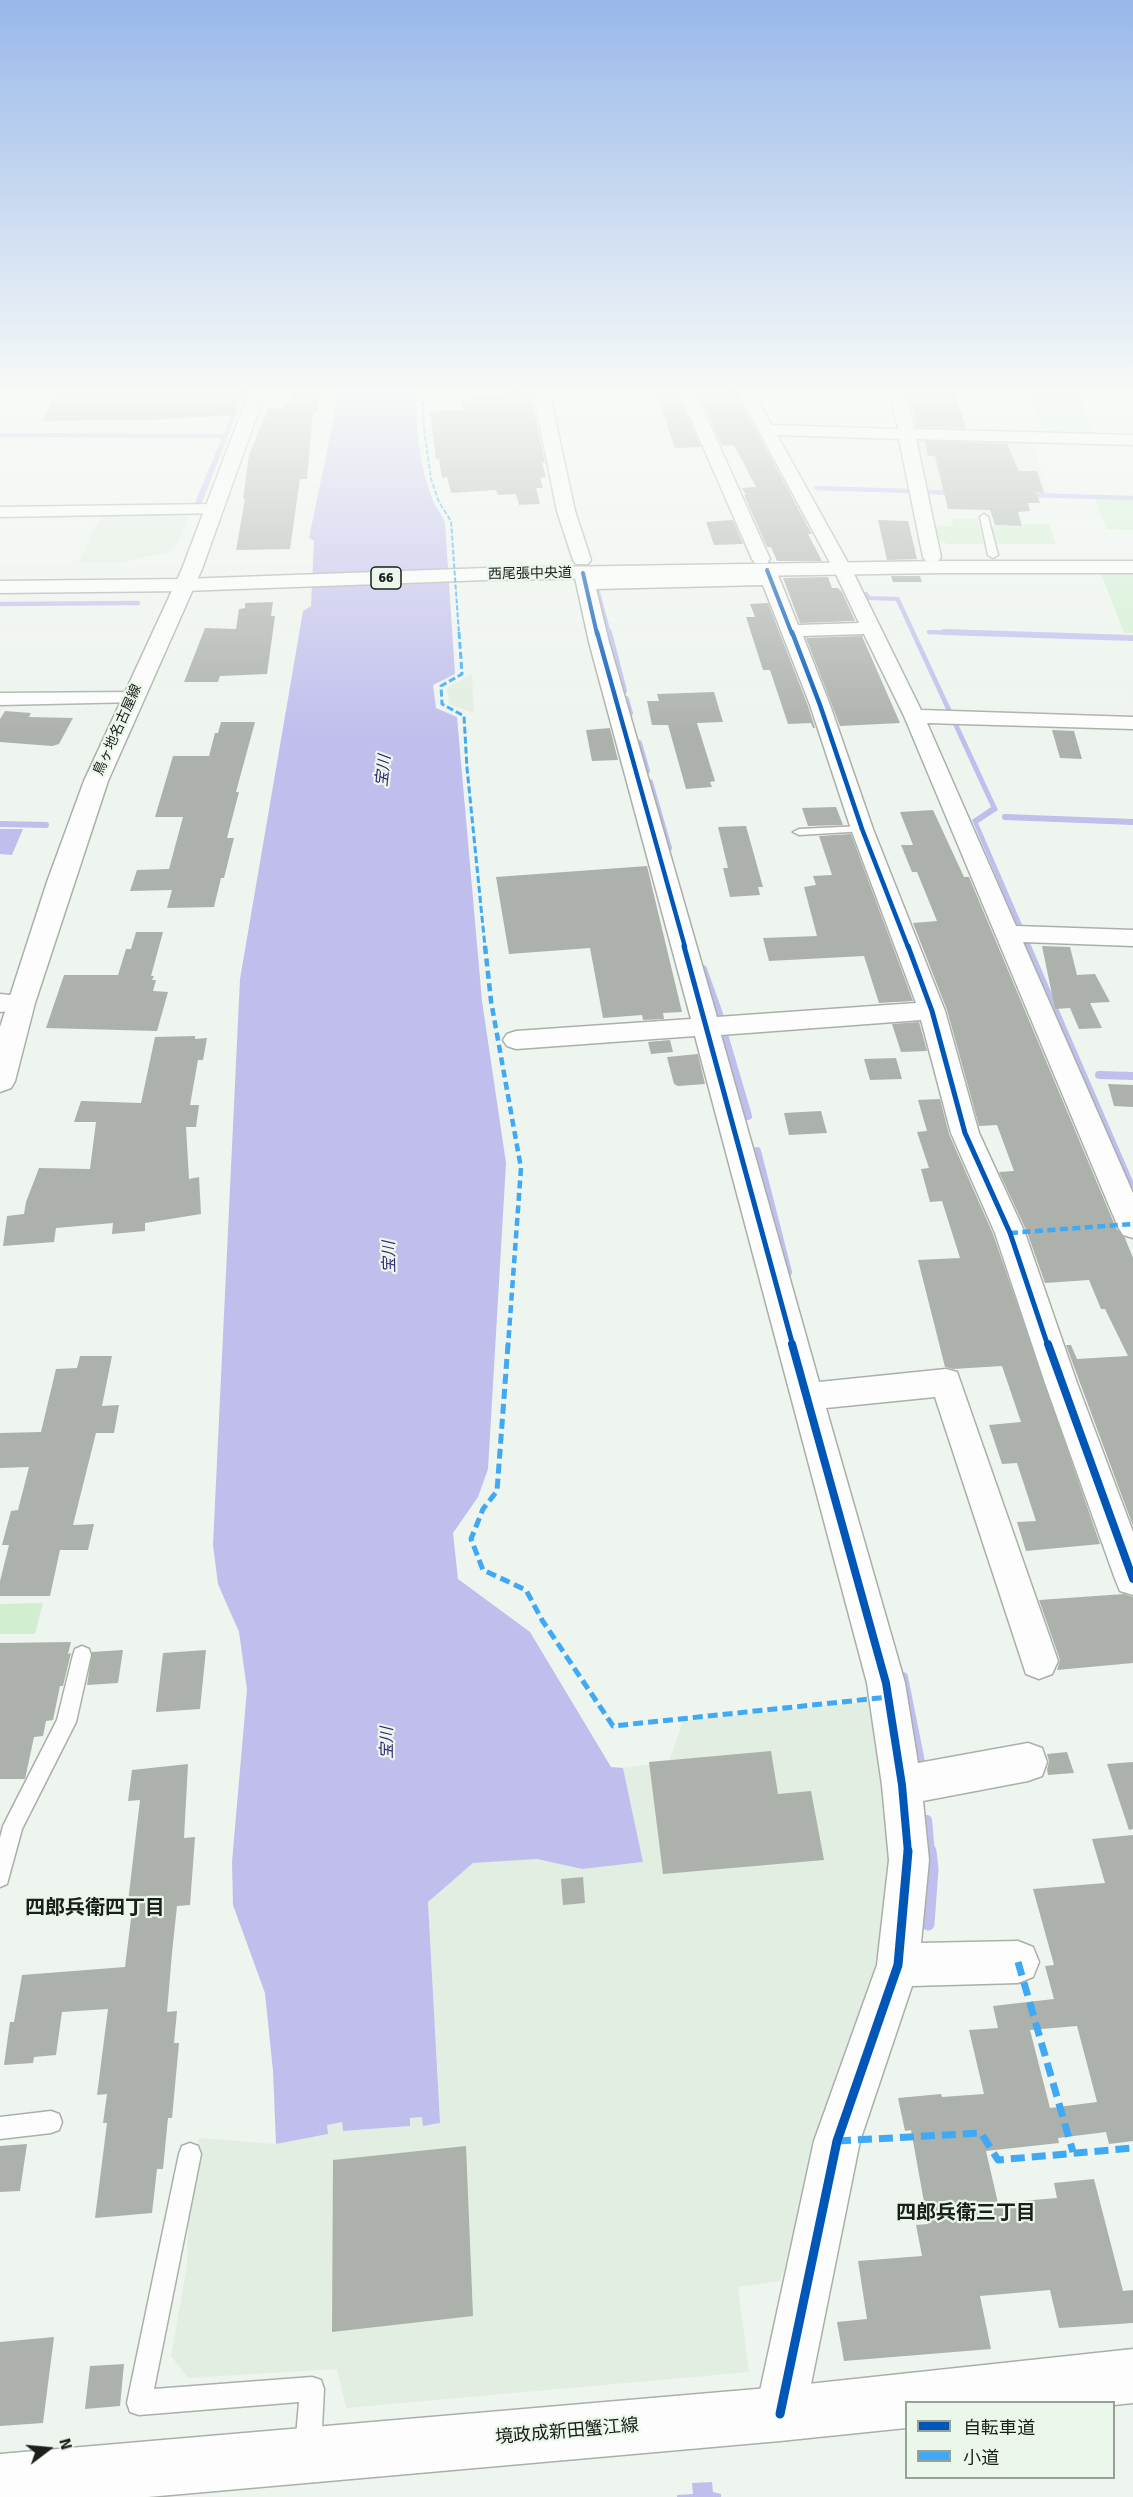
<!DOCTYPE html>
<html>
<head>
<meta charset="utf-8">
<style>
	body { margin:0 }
	#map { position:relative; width:1133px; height:2497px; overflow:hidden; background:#eef4ee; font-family:Signika,"Noto Sans JP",sans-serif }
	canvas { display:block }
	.legend { position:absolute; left:905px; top:2401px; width:210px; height:78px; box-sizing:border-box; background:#ecf7eb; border:2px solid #98a197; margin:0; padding:8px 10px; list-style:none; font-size:18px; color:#1b1f1a }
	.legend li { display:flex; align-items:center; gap:12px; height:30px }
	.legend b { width:30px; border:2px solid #98a197 }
	.north { position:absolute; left:18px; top:2419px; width:60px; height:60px; -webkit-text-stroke:4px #ecf7eb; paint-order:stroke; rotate:74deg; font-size:16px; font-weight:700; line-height:24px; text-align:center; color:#1b1f1a }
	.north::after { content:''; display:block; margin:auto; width:21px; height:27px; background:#1b1f1a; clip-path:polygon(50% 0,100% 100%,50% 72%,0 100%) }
</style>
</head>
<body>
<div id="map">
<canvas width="1133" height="2497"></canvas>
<ul class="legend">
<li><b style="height:8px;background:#0057b8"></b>自転車道</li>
<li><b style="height:8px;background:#3fa9f5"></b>小道</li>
</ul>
<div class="north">N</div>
</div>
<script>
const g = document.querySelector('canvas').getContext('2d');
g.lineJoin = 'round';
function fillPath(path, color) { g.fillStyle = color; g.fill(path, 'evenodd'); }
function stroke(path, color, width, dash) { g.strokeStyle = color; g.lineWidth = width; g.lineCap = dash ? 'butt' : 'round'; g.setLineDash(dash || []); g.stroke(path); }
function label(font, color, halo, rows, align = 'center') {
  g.font = font + ' Signika,"Noto Sans JP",sans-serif'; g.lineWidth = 4.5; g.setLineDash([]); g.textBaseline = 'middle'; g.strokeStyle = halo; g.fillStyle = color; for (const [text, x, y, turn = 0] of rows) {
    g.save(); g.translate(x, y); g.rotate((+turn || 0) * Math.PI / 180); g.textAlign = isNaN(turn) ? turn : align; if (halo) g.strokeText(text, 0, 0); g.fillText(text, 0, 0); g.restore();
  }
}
const built = new Path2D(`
	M913,438L1031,440L1049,494L925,491Z
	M101,515H190L176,548L168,552L120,563H78Z
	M472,674L474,713L449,704L447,688Z
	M876,1701L894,1803L887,1949L861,2025L780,2281L738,2287L749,2372L346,2408L337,2369L188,2378L171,2356L187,2266L188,2226L199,2138L276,2144L328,2134L327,2125L342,2122L343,2131L410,2126V2118L423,2117V2125L440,2123L428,1902L473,1863L537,1859L582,1869L643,1862L623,1768L669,1762L683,1721Z`);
const green = new Path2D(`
	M1026,387L1075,388L1095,436L1044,435Z
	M1095,499L1133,500V530L1107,529Z
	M952,519H978L984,544H948L936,539L934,525L953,526Z
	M1024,524H1049L1056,544H994L991,526H1024Z
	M1101,574H1133V633H1124Z
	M43,1603L35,1634H0V1604Z`);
const water = new Path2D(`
	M243,387H247L201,505H194Z
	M340,387H417C415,424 419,464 432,498C435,508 442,513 445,523L455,674L433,685L436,708L457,717L482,1001L506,1163L488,1469L478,1497L453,1533L458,1579L530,1632L611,1767L623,1768L643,1862L582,1869L537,1859L473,1863L428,1902L440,2123L423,2126L422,2117L410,2118V2126L343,2131L342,2122L327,2125L328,2134L276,2144L273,2071L265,1993L233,1905L232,1862L247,1689L239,1632L218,1584L213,1545L240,979L303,611L311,606L314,541L309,538Z
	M861,592H867L870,596L899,597L998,810L978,823L1133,1181V1200L972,820L991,807L896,601L866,600Z
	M0,829H23L12,855L0,854Z
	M712,2482L713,2492L721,2494V2497H677V2495L693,2494L692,2483Z`);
const streamFar4 = new Path2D(`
	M549,387L559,440
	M1060,387L1133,389
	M0,435L223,436
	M816,488L909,491
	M929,492L953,493
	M1028,495L1133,498
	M597,589L609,634
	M0,604L138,603
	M929,632L995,634`);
const streamFar3 = new Path2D(`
	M609,632L624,691
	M944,632L1133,638
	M626,699L630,713
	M639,743L647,771
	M650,782L669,848
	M1005,817L1133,822
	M0,824L46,825`);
const streamFar2 = new Path2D(`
	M703,969L719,1014
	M725,1038L748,1116
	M1099,1075L1133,1076
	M757,1151L788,1272`);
const streamFar1 = new Path2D(`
	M903,1677L920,1762
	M927,1820L930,1853`);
const stream = new Path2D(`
	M928,1924L932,1869L930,1851`);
const building = new Path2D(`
	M59,387H237L236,415L150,420L42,421Z
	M296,387H321L318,413H313L307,479H300L290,549L236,550L245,499H243L249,455L268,408H279L283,407L284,403H290L291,392H296Z
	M654,387H675L701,447L675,448Z
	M695,387H733L808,527L812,534H808L822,561H777L771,547H767L744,495H746L742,488L756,487L734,445L722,446Z
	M908,387H953L966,428L916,427Z
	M530,391L545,463H542L546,477L540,478L543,488H536L540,504L519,505L516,494L498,495L496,490L451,493L447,477L442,478L439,459H436L430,412L462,410L461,402H470L471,394Z
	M925,441L1007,444L1019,471H1037L1044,493L1036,492L1040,503H1028L1030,511L1018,512L1022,526L995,525L990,510L948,509L935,456H928Z
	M733,520L743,544L714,545L706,522Z
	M878,520L908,521L917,559L887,560Z
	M891,576H920L922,582H893Z
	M828,577L832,588H838L842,592L855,621L800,623L783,578Z
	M273,602L271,616H275L267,674L220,676L218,682H184L205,628L236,629L239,609L245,608V603Z
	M768,603L808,706L815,728H813L811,723L788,724L770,670H763L746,617H755L750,604Z
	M862,636L900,723L840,726L806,638Z
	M714,692L723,722L697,723L715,781L710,782L712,787L686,789L668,725H652L647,701H659L657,694Z
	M5,711L31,713L29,717L73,718L59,744L52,746L0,742V719Z
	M221,722H255L236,792H239L227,838H234L224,878H221L214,907L167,908L172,890L130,891L137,870L169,869L183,817H155L173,756H209L215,733H218Z
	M610,728L618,760L592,761L586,730Z
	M1052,730L1074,731L1082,759L1060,758Z
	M836,807L843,825L808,826L802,808Z
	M933,810L964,877H969L1116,1228L1125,1238L1133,1258V1526L1066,1345H1071L1077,1359L1128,1356L1105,1309H1101L1089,1280L1045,1283L1027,1232L999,1172L1014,1171L997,1125L979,1126L947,1010L913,923L937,921L917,872H912L901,845H913L900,812Z
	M746,826L763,887H758L760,895L730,897L723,868H728L718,827Z
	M851,834L913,1001L879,1003L864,956L769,961L763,938L817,936L804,887L816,885L813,876L832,875L819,836Z
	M647,866L682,1012L663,1013L664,1019L643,1020L642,1015L603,1018L590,948L509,954L496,877Z
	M136,932H163L151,976H154L152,980H156L153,991L168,992L157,1031L46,1028L64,975H118L126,949H131Z
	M1042,946L1070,947L1077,975L1095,974L1110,1002L1090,1003L1102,1028L1079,1029L1070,1008L1055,1009Z
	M919,1022L927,1051L901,1052L892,1024Z
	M195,1036V1039L207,1038L203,1060H198L190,1105H199L196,1127H186L189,1179L199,1177L201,1214L145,1223V1231L112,1234L113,1223L56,1228L54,1242L3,1246L7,1216L24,1214L26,1202L39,1168L90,1169L96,1122H74L81,1101L141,1103L155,1037Z
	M670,1040L673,1052L651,1054L648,1042Z
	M698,1054L705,1084L678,1086L674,1084L667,1057Z
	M896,1058L902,1079L870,1080L864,1059Z
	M1108,1084L1133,1085V1107L1114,1106Z
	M940,1099L949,1134L993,1234L1100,1544L1026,1551L1017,1522L1036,1521L1017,1463L1002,1464L989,1425L1021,1422L1002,1366L953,1369L945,1367L918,1260L960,1258L942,1201L930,1202L921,1169L929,1168L917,1132L927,1131L918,1100Z
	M821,1111L827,1133L789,1135L784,1113Z
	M80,1356H112L102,1406L119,1405L114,1433H96L73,1525L94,1524L88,1550H60L50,1596H0V1581L9,1545H2L11,1511L18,1510L29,1467L0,1468V1433L41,1432L56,1369L77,1368Z
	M1124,1594L1133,1597V1663L1057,1670L1060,1660L1039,1600Z
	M71,1642L68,1654L71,1653L63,1686H60L53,1720L46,1721L43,1736L34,1737L25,1779H0V1643Z
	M123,1650L118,1683L87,1685L92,1652Z
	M206,1650L200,1709L156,1712L163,1653Z
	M771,1751L778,1794L811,1791L824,1860L663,1874L649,1762Z
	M1067,1752L1074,1773L1048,1775L1047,1770L1049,1761L1047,1754Z
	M1133,1762V1829L1129,1830L1107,1764Z
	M188,1764L184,1838L195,1837L190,1905L177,1906L172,1953L167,2012L177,2011L174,2043H179L172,2118H168L163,2169H157L152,2213L95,2218L107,2123H103L107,2094L97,2095L108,2009L62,2012L56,2055L34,2057L33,2063L4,2065L10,2022H14L22,1975L125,1967L133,1902H128L140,1800L128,1801L132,1770Z
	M1133,1835V2141L1109,2144L1106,2132L1058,2138L1059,2143L986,2151L998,2203L1057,2198L1054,2183L1094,2179L1123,2291L1133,2290V2323L1059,2328L1050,2290L980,2296L991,2349L844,2361L837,2322L867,2319L858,2261L922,2256L916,2225L928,2224L911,2130L905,2131L898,2098L941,2094L942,2097L984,2094L969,2030L998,2028L993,2006L1054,1999L1045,1966L1054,1965L1033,1889L1105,1883L1092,1839ZM1077,2026L1097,2102L1050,2108L1030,2030Z
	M583,1877L585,1903L563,1905L561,1879Z
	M27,2144L20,2191L0,2192V2146Z
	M466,2146L473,2316L332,2332L333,2160Z
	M54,2337L43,2423L0,2426V2342Z
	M124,2364L120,2406L85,2409L90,2366Z`);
const service = new Path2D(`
	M984,514L988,517L998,555L993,558L988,555L980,517Z
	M862,826L868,829L866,831L799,835L793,832L799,829Z
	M82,1646L89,1649L91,1655L76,1722L22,1829L7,1884L0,1887V1838L3,1826L57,1720L73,1655L75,1649Z
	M51,2111L59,2114L62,2122L59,2130L51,2133L0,2139V2117Z
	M190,2143L198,2146L201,2154L154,2389L312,2377L321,2380L324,2389L321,2448L317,2457L308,2461L299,2457L295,2448L299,2402L139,2415L130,2412L127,2403L179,2154L182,2146Z`);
const minor = new Path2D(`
	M532,387H548L575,511L591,560L588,564H576L573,560L557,511Z
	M677,387H693L770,559L767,563H755L752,559Z
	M735,387H751L771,425L898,429L889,387H905L914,429L1133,435V445L916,439L941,557L938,561H926L923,557L899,439L777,435L852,570L921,710L1133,717V729L927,723L1016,926L1133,930V946L1023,942L1133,1193V1238L1123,1235L1118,1227L904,716L864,634L803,636L830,705L873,829L945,1011L979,1133L1025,1233L1077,1383L1133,1532V1595L1120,1591L1115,1579L1045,1383L995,1233L951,1133L921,1020L721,1035L819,1382L946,1369L957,1372L1058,1661L1052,1674L1039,1679L1026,1674L935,1397L826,1408L905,1683L918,1763L1028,1743L1042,1748L1047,1762L1042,1776L1028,1781L923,1801L929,1860L921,1943L1018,1941L1033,1947L1039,1962L1033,1977L1018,1983L912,1986L860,2141L805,2414L798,2432L780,2439L762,2432L755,2414L814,2141L877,1965L889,1860L882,1785L867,1683L695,1036L516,1049L507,1046L503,1040L507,1034L516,1031L691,1019L589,642L574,573L576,569H590L594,578L759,574L758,570L760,566H774L776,570L798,625L859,623L834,570ZM763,585L810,705L851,829L916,1003L717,1017L609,642L596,589Z
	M214,504L220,505L223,509L220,513L0,517V507Z
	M132,692L139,694L142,698L139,702L0,705V693Z
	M0,994L30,997L34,1003L30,1009L0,1012Z`);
const secondary = new Path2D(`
	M251,387H267L202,569L108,781L35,1003L15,1081L11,1088L0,1092V1027L47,882L84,781L182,569Z
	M1133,2349V2403L1114,2405V2402H906V2428L780,2441L148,2497H0V2454L780,2387Z`);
const primary = new Path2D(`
	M941,561H1133V573H941L487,580L184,591L0,593V581L184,579L487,568Z`);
const quietFar4 = new Path2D(`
	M422,387L424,429L431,479L439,502L451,521L459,634`);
const quietFar3 = new Path2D(`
	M459,632L462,674L441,686L442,704L464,716L467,768L485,947`);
const quietFar2 = new Path2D(`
	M485,946L491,1001L521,1168L508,1346
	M1010,1233L1132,1224`);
const quietFar1 = new Path2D(`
	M508,1344L497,1491L483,1509L471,1539L483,1570L526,1590L542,1620L613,1726L889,1697`);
const quiet = new Path2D(`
	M1018,1962L1073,2152
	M837,2141L981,2133L998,2160L1133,2148`);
const cyclewayFar4 = new Path2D(`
	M767,570L792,634
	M583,573L597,634`);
const cyclewayFar3 = new Path2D(`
	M597,632L685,947
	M792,632L820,705L862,829L908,947`);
const cyclewayFar2 = new Path2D(`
	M684,946L793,1346
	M908,946L932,1011L965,1133L1010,1233L1048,1346`);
const cyclewayFar1 = new Path2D(`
	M792,1344L886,1683L902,1785L908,1853
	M1048,1344L1133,1579`);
const cycleway = new Path2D(`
	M780,2414L837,2141L898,1965L908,1851`);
const farStreetnames = [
	["西尾張中央道",530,574,-1],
	["鳥ヶ地名古屋線",118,730,-66]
];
const shields = [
	[386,578,30]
];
const shieldNames = [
	["66",386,578]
];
const waterNames = [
	["宝川",384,771,-84],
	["宝川",390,1257,-91],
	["宝川",388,1743,-90]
];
const nearStreetnames = [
	["境政成新田蟹江線",567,2432,-5]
];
const nearNeighbourhoodnames = [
	["四郎兵衛四丁目",95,1909],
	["四郎兵衛三丁目",966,2214]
];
fillPath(built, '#e2eee1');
fillPath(green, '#d1efd0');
fillPath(water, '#c0beed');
stroke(streamFar4, '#c0beed', 4.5);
stroke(streamFar3, '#c0beed', 6);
stroke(streamFar2, '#c0beed', 8);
stroke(streamFar1, '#c0beed', 10);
stroke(stream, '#c0beed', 13);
fillPath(building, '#acb1ac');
stroke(service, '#aaafaa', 3);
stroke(minor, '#aaafaa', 3);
stroke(secondary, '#aaafaa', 3);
stroke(primary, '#aaafaa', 3);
fillPath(service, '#fcfdfc');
fillPath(minor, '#fcfdfc');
fillPath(secondary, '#fcfdfc');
fillPath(primary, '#fcfdfc');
stroke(quietFar4, '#3fa9f5', 2, [5, 2]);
stroke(quietFar3, '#3fa9f5', 3, [7, 3]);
stroke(quietFar2, '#3fa9f5', 4.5, [8, 4.5]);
stroke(quietFar1, '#3fa9f5', 5, [10, 5]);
stroke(quiet, '#3fa9f5', 7, [14, 7]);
stroke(cyclewayFar4, '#0057b8', 4);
stroke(cyclewayFar3, '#0057b8', 4.5);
stroke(cyclewayFar2, '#0057b8', 5);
stroke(cyclewayFar1, '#0057b8', 8);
stroke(cycleway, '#0057b8', 9);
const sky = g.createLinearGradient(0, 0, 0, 737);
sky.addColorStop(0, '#98b8ea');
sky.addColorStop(0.53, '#f7faf7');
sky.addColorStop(1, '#f7faf700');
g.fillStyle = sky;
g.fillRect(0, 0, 1133, 737);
label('14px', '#1b1f1a', '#ecf7eb', farStreetnames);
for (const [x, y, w] of shields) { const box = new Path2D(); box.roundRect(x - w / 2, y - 11, w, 22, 4.5); g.fillStyle = '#ecf7eb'; g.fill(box); stroke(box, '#1b1f1a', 1.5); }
label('bold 14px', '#1b1f1a', null, shieldNames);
label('italic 16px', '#352372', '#ecf7eb', waterNames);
label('18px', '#1b1f1a', '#ecf7eb', nearStreetnames);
label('bold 20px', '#1b1f1a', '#ecf7eb', nearNeighbourhoodnames);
</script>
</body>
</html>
